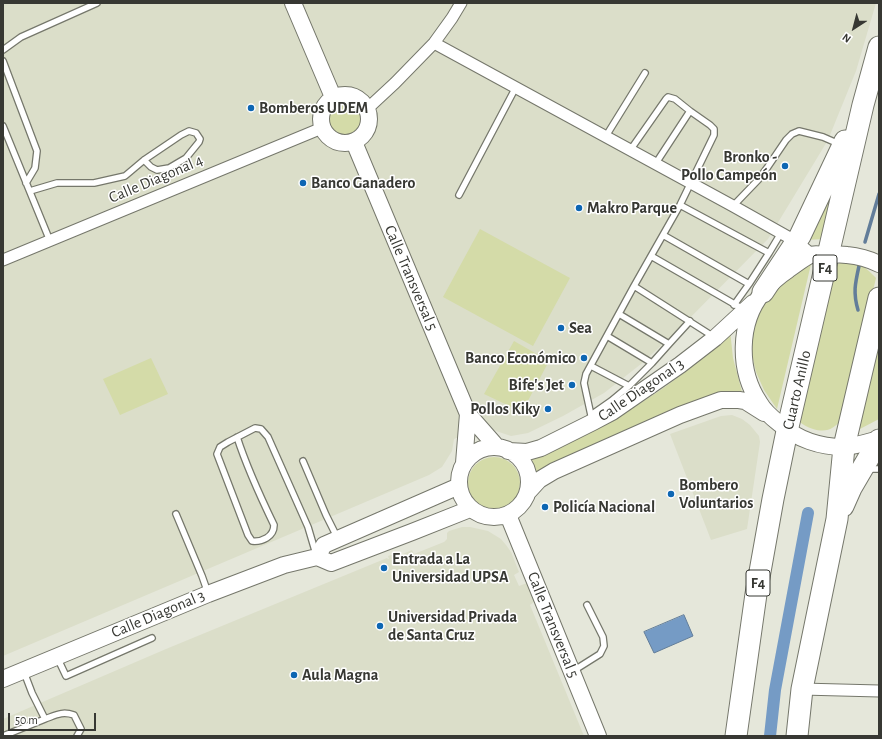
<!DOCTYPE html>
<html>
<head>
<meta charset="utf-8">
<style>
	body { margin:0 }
	#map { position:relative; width:882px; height:739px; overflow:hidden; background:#e5e7da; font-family:"Alegreya Sans",sans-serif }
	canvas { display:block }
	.frame { position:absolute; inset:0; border:4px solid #373833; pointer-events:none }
	.north { position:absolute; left:834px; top:8px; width:40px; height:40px; -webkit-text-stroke:3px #fff; paint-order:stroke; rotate:216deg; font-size:11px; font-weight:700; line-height:16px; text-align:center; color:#373833 }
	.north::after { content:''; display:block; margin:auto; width:14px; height:18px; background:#373833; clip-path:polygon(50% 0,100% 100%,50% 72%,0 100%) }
	.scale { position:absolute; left:8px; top:713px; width:88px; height:18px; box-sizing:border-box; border:2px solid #373833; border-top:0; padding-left:5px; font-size:12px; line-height:14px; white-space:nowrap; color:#373833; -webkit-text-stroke:3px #fff; paint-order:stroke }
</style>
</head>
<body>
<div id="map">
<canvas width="882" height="739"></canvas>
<div class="frame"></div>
<div class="north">N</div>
<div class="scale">50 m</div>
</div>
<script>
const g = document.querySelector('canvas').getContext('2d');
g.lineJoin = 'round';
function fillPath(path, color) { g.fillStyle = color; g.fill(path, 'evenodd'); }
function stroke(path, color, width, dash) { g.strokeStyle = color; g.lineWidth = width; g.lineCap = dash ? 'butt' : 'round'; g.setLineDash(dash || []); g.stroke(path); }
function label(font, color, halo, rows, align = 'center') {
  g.font = font + ' "Alegreya Sans",sans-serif'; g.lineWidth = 3; g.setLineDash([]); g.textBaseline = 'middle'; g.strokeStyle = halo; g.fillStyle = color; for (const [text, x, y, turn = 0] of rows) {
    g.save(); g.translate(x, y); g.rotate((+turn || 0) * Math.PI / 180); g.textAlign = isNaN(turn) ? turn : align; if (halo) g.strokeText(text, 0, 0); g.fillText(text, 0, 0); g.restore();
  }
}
const built = new Path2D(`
	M3,3H876L856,71L828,140L768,239L675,333L641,364L604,393L563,416L528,433L511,436L496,431L486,426L454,439L452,451L442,467L429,475L3,656Z
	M732,415L742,419L750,425L759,436L760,442L747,529L711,540L670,434L721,416Z
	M462,527H470L488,531L501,539L506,545L511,552L519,572L514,575L519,586L527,583L534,602L530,605L584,736H3V719L166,649L387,558L388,559H389L388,556L394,554L396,557L412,550L414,554L444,542L447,539V533L449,531Z`);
const green = new Path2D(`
	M328 120a18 18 0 1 1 36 0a18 18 0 1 1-36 0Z
	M843,164L824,239L805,240Z
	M480,229L570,278L533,346L443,297Z
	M842,262C860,264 863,264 876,278L843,418C834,429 827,433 813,429C807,427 803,425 799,421L835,268L838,264Z
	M811,264L777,409L764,390L756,372L752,355L751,344L752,333L764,299L795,271Z
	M879,329V419L858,430Z
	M730,330L733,358L742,392L719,394L700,399L670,410L536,473L532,459C591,434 650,402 700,360C710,351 720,340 730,330Z
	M514,341L549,361L522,412L484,394Z
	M151,358L168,394L120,415L103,379Z
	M468 483a26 26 0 1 1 52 0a26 26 0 1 1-52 0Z`);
const water = new Path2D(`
	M684,615L693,636L654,653L644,632Z`);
const stream = new Path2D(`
	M865,242L879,194
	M858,310C853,293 855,284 859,266`);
const canal = new Path2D(`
	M770,736L775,690L808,513`);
const lane = new Path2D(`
	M3,50L21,37L97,3
	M3,61L37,151L35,168L26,183
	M690,111L710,125L714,129V135L680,205L651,256L743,309
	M3,126L50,241
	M606,136L645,73
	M631,149L666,99L668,97L675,99L690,111L656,163
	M30,191L57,183H94L125,176L144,160L181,135L189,131L196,133L200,139L199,142L186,158L169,168L157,170L151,167L144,160
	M459,195L516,87
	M733,206L758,180L767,168L786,140L792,134L799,131L823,137L839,144
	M663,235L749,284L769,253L680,205
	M769,253L781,233
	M651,256L634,286L714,337
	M734,305L749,284
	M619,314L669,344L690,321
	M607,336L652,363L669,344
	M591,366L629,386L652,363
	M591,415L611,401L629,386
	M592,420L584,383L586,374L634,286
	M237,437C247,468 260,496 274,525C274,537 262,542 252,541L248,535L217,454L220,447L228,442L255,428L261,429L268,437L308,527L316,554
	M303,461L326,515L338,539
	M868,469H879
	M176,514L202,576L208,593
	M57,657L66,676L152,638
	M573,671L600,654L604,646L603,637L587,605
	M24,672L32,693L45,719C56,715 62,711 74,715L81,729L77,736
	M3,736L45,719`);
const street = new Path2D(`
	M434,43L733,206L797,242L811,254
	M367,109L395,83L434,43L452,18L461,3
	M3,260L322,128
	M802,689L879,691`);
const secondary = new Path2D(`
	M293,3L333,97
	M321 119a24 24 0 1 1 48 0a24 24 0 1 1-48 0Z
	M354,142L468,414L497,447
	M879,264C869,259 858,256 847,255C840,254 833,255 826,255C821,255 815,253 811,255C805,257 794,266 788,270C779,276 771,283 763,292C738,323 738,370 759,402C764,411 772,418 780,424C797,439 820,447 844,447C856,446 868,442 879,439
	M459 482a35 35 0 1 1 70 0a35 35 0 1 1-70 0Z
	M508,451L527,452L541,448L593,422L612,412L680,365L715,338L753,303
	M464,463L468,414
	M528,492L539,480L554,471L680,415L721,400H739L745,401L764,413
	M508,515L598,736
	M317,557L324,545L459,486
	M3,679L208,594L284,565L317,557L331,563L412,532L470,509`);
const highway = new Path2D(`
	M763,292L800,236L845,141
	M843,506L851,488L879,440
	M736,736L756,594L773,499L787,431L863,105L879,47
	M797,736L802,689L837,519L844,447L879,298`);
const markers = [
	[251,108,4,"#0d66b3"],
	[785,166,4,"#0d66b3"],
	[303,183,4,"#0d66b3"],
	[579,208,4,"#0d66b3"],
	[561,328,4,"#0d66b3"],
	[584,358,4,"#0d66b3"],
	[572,385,4,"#0d66b3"],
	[548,409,4,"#0d66b3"],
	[671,494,4,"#0d66b3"],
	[545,507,4,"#0d66b3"],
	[384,568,4,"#0d66b3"],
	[380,626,4,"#0d66b3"],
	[294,675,4,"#0d66b3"]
];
const shields = [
	[825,268,24],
	[758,583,24]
];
const shieldNames = [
	["F4",825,268],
	["F4",758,583]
];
const poiNames = [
	["Bomberos UDEM",259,108],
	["Bronko -",777,157,"right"],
	["Pollo Campeón",777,175,"right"],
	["Banco Ganadero",311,183],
	["Makro Parque",587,208],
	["Sea",569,328],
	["Banco Económico",576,358,"right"],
	["Bife's Jet",564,385,"right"],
	["Pollos Kiky",540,409,"right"],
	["Bombero",679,485],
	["Voluntarios",679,503],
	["Policía Nacional",553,507],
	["Entrada a La",392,559],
	["Universidad UPSA",392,577],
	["Universidad Privada",388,617],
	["de Santa Cruz",388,635],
	["Aula Magna",302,675]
];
const streetNames = [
	["Calle Diagonal 4",156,179,-23],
	["Calle Transversal 5",411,278,67],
	["Calle Diagonal 3",641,390,-34],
	["Cuarto Anillo",797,390,-77],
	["Calle Diagonal 3",158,614,-23],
	["Calle Transversal 5",553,625,68]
];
fillPath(built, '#dbdec9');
fillPath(green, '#d4dba8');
fillPath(water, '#759bc5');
stroke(water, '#627d99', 1);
stroke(stream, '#627d99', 3.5);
stroke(canal, '#759bc5', 12);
stroke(lane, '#75776b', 8);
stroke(street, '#75776b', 13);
stroke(secondary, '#75776b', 18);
stroke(highway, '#75776b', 23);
stroke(lane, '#fff', 5.5);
stroke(street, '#fff', 11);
stroke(secondary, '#fff', 16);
stroke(highway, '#fff', 21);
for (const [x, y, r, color] of markers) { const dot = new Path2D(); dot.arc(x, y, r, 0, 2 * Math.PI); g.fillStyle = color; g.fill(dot); stroke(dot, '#fff', 1.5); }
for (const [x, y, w] of shields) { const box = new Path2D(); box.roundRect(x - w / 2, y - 13, w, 26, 3); g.fillStyle = '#fff'; g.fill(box); stroke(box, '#373833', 1); }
label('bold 15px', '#373833', null, shieldNames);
label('bold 16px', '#373833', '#fff', poiNames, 'left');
label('16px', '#373833', '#fff', streetNames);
</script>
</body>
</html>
